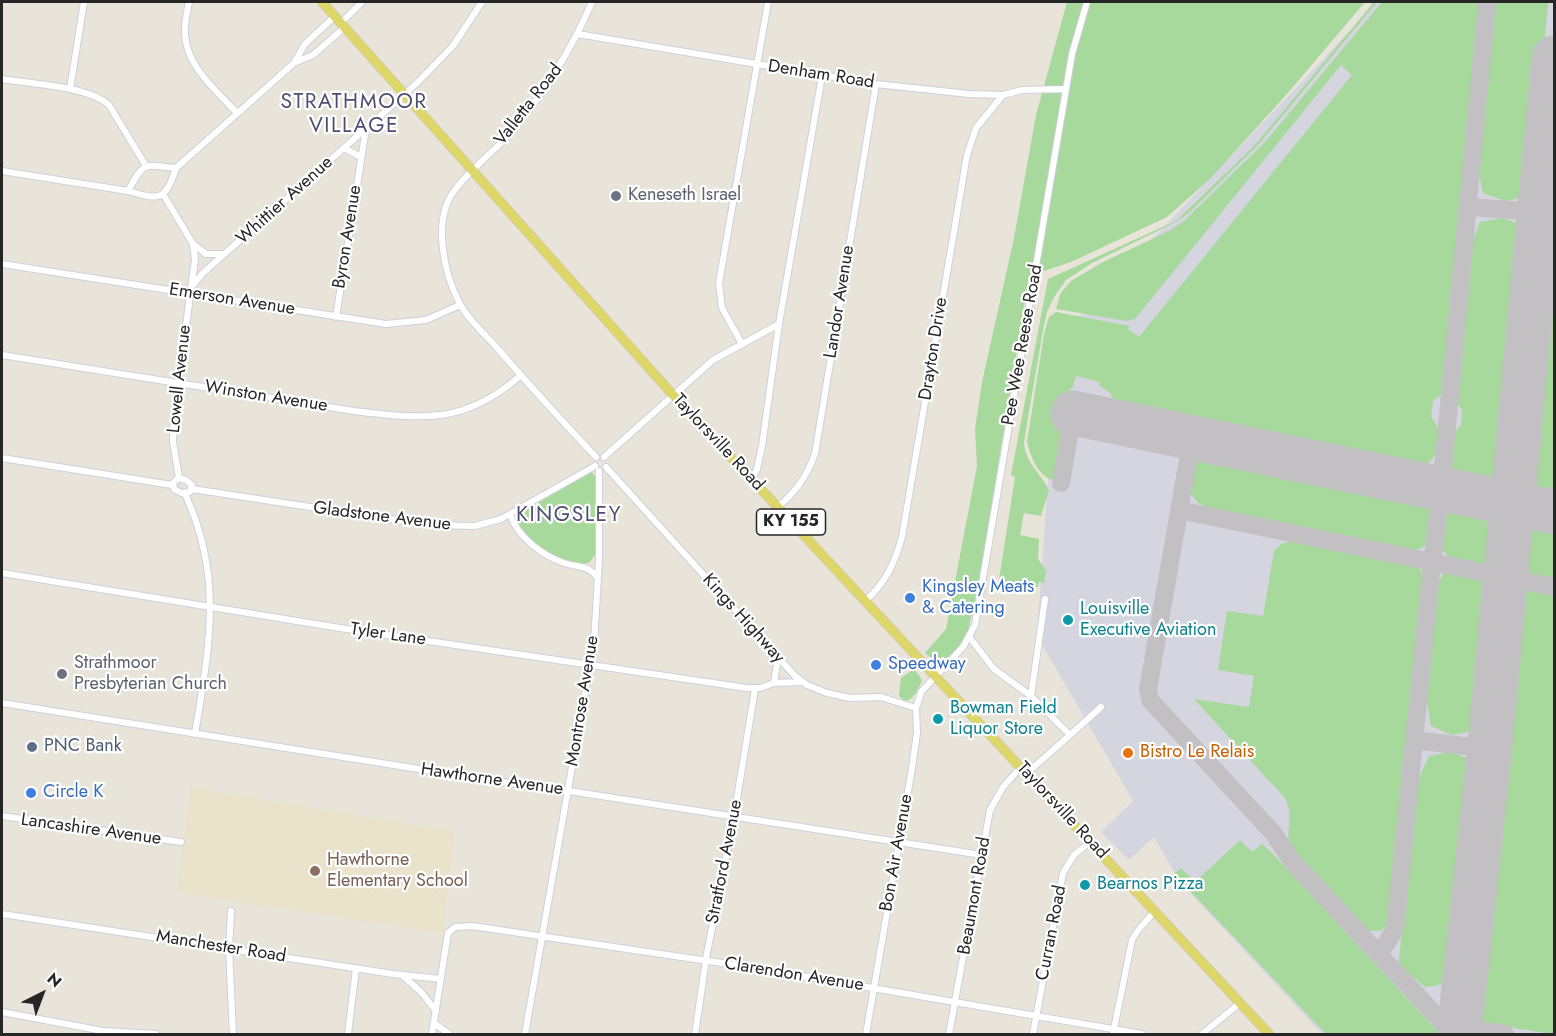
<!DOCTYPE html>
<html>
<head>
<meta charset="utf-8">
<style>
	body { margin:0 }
	#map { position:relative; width:1556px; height:1036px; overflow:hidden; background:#e8e4d9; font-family:Jost,sans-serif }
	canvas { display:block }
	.frame { position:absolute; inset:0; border:3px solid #262626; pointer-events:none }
	.north { position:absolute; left:12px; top:964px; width:60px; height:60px; -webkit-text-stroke:4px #fff; paint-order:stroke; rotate:42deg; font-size:16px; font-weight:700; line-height:24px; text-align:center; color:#262626 }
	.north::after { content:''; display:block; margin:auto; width:21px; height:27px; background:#262626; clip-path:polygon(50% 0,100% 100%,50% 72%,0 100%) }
</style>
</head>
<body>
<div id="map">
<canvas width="1556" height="1036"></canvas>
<div class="frame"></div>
<div class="north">N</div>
</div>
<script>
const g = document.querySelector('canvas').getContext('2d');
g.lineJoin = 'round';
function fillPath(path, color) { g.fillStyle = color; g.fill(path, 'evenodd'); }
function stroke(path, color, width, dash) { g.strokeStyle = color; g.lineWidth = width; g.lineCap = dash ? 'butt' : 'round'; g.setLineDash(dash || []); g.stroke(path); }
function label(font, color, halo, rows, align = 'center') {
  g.font = font + ' Jost,sans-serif'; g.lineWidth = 4.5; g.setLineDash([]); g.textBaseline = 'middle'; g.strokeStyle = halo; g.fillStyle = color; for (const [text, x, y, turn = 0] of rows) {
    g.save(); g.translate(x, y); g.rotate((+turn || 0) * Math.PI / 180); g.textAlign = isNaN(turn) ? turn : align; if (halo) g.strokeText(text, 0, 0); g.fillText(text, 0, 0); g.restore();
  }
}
const education = new Path2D(`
	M191,787L455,831L443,933L176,892Z`);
const airport = new Path2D(`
	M1377,2H1554V1034H1322L1179,881L1154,837L1129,860L1101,832L1133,801L1037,636L1058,339Z`);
const green = new Path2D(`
	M1067,2H1365L1287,94L1210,179L1167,217L1071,262L1029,276L978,588L965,643L940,665L925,653L946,629L977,466L975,429L982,382L1014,238L1036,115Z
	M1374,2H1377L1259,144L1190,212L1176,222L1092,263L1066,280L1054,297L1047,312L1043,330L1024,441C1024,462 1040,472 1049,490L1041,516L1024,513L1020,535L1039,539L1038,559L1046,571L1044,583L1039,582L1038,587L1028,586L1026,591L998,586L1015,477L1011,475L1048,279L1176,221L1255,145Z
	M1382,2H1482L1445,378L1441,395L1433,401L1431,417C1447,434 1439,467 1413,469L1118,409L1110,393L1099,385L1100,382L1076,376L1073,387L1065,394L1058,408V417L1064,432L1055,477L1053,480C1037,475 1031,457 1027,442L1044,334L1049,317L1056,312L1130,326L1128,329L1139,337L1352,75L1341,65L1135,319L1126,321L1056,309L1060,294L1071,281L1103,262L1169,231L1184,221L1265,142Z
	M1493,2H1548V4L1530,185L1526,197L1505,201L1483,193L1478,169L1482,113Z
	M1554,176V498C1537,494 1529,486 1530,468L1526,467Z
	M1503,218L1524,226L1526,237L1503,463L1500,462L1491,477L1478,482L1464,480L1459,477L1449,466L1447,459L1451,436L1461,425L1462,409L1455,401V394C1460,339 1459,272 1480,222Z
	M1216,452L1417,494C1421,497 1426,500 1428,504C1434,512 1432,534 1426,543C1423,548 1419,549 1414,550L1212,509L1198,503L1190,493C1188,472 1193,455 1216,452Z
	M592,472L596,478V553L590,562C568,571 517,539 516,515Z
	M1460,504C1468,504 1480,505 1486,511C1495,520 1499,543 1494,555C1487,572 1454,563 1445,553C1432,540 1443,508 1460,504Z
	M1541,520L1554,521V577C1545,577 1535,577 1526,571C1508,558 1524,525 1541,520Z
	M1292,541L1418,567L1425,577L1392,912L1390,922L1381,931H1368L1289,844C1287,828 1293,813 1285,798L1194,699L1249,707L1254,676L1218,670L1227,611L1263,616L1274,551L1281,544Z
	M1448,573C1465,576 1487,576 1491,595L1478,720L1474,731L1452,735L1431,726L1427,703L1429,647L1436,586L1443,574Z
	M1529,589L1554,595V1034L1487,1024C1478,1018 1476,1012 1474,1002L1514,598L1519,593Z
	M914,669L922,680C919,688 914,700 905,701L899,696L901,678Z
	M1451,752L1471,760L1473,772L1453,972C1446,984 1439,986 1425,987L1400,966L1399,960L1411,833L1420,776L1429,756Z
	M1240,840L1252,852L1262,844L1273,854L1440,1034H1326L1174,874L1181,868L1195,882Z`);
const taxiway = new Path2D(`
	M1468,207L1540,212
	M1192,437L1148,689L1150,700L1274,834L1292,861L1442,1022L1460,1028L1505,1034
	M1061,483L1073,413
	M1179,510L1554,587
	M1414,740L1489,749
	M1379,955L1395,929L1432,563L1441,489L1487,2`);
const runway = new Path2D(`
	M1073,413L1554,512
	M1459,1034L1488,765L1554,58`);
const street = new Path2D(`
	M189,2C187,12 184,24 185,35C187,67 217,91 237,113
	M592,2C570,53 542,97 505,139C488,156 469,171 454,191C432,221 444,274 460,304C469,321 486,335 498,349C530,386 563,422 596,457
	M341,23L362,2
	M578,34L876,84L969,94L1003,95L1022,90L1066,89
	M294,63L305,44L335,16
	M2,79C31,84 88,86 109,105L146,166
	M70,89L84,2
	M344,148L361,157
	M176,168C143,165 145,160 128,191C159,200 165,202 176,168L294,63L313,55L345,27
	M2,171L128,191
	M163,194L193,244L195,259L174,416L173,441L179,478
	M193,244L206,254H224
	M2,264L386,324L426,320L460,305
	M192,286L203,273L416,84L453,46L482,2
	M336,317L366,129
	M742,344L722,308L719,283L768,2
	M2,355L354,411C423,419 465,425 521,375
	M604,457L713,360L779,324
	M2,458L172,485
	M606,467L795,676L807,685L827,693L850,698L881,697L916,708
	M178,478L186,480L192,485L190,492L181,493L174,489L173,483Z
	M752,479L757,469L762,446L779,324L822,76
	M192,489L429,525L475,526L501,519L595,466
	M185,494C224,577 209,648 195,734
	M777,507C796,493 807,476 815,454L876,84
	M510,514C517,537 543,556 564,563C579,568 587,564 598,578
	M2,573L340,628L747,688H760L774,683L803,682
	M864,602C885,584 895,563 902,537L967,155L976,128L1003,95
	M970,638L994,669L1031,696L1070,735L1101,707
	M774,683L777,663L775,655
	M1031,696L1045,599
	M2,703L501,782L569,791L982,855
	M1027,773L1070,735
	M2,816L181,842
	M231,911L229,949L233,1034
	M2,914L393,974L441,979
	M402,975L422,993L436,1011
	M2,1012L103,1031L156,1034
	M434,1023L449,1034
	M348,1034L356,968
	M432,1034L448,933L455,927L472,926L749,967L1142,1034
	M525,1034L594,642L599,560V471
	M695,1034L707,953L734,817L755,689
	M866,1034L912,768L917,733L916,708L921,692L963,647L975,625L1072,54L1087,2
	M949,1034L990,810L1003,787L1021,767
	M1033,1034L1063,873L1074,855L1090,842
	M1113,1034L1132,940L1139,929L1155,911
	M1202,1034L1240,1003`);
const primary = new Path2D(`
	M322,2L673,395L1269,1034`);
const markers = [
	[616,196,6,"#6b7280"],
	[910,598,6,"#3f7fe0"],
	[1068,620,6,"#0f9aa8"],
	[876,665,6,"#3f7fe0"],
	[62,674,6,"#6b7280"],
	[938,719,6,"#0f9aa8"],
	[32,747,6,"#5c6f8a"],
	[1128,753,6,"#e8710a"],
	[31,793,6,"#3f7fe0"],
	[315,871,6,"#8d6e63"],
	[1085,885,6,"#0f9aa8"]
];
const shields = [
	[791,522,69]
];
const shieldNames = [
	["KY 155",791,522]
];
const streetNames = [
	["Denham Road",821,75,9],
	["Valletta Road",529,105,-52],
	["Whittier Avenue",285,201,-42],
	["Byron Avenue",348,237,-81],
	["Emerson Avenue",232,300,9],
	["Landor Avenue",840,302,-81],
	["Pee Wee Reese Road",1023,345,-80],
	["Drayton Drive",934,349,-81],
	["Lowell Avenue",180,379,-84],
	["Winston Avenue",266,397,9],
	["Taylorsville Road",718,443,47],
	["Gladstone Avenue",382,517,7],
	["Kings Highway",743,619,48],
	["Tyler Lane",388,635,8],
	["Montrose Avenue",583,701,-81],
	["Hawthorne Avenue",492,780,8],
	["Taylorsville Road",1062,811,47],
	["Lancashire Avenue",91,830,8],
	["Bon Air Avenue",897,853,-80],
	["Stratford Avenue",725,862,-79],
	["Beaumont Road",975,896,-80],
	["Curran Road",1052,933,-79],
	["Manchester Road",221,947,9],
	["Clarendon Avenue",794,975,9]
];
const worshipNames = [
	["Keneseth Israel",628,196],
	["Strathmoor",74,664],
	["Presbyterian Church",74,685]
];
const shopNames = [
	["Kingsley Meats",922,588],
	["& Catering",922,609],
	["Speedway",888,665],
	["Circle K",43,793]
];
const cultureNames = [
	["Louisville",1080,610],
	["Executive Aviation",1080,631],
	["Bowman Field",950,709],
	["Liquor Store",950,730],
	["Bearnos Pizza",1097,885]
];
const serviceNames = [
	["PNC Bank",44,747]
];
const foodNames = [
	["Bistro Le Relais",1140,753]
];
const educationNames = [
	["Hawthorne",327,861],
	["Elementary School",327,882]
];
const quarterNames = [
	["STRATHMOOR",354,103],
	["VILLAGE",354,127],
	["KINGSLEY",569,516]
];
fillPath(education, '#e8e3ca');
fillPath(airport, '#d5d5e0');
fillPath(green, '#a7d89c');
stroke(taxiway, '#c3c0c4', 18);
stroke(runway, '#c3c0c4', 45);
stroke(street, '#cfcfde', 8);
stroke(primary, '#c2c2c2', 10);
stroke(street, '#fff', 6);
stroke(primary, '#ded668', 9);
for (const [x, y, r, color] of markers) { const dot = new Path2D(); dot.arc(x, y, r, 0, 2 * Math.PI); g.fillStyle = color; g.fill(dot); stroke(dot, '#fff', 2); }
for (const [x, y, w] of shields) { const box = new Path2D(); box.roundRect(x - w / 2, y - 13, w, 26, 4.5); g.fillStyle = '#fff'; g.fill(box); stroke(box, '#262626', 1.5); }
label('bold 16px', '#262626', null, shieldNames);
label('18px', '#262626', '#fff', streetNames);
label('18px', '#5b616d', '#fff', worshipNames, 'left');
label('18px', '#366cbe', '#fff', shopNames, 'left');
label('18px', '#0d838f', '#fff', cultureNames, 'left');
label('18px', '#4e5e75', '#fff', serviceNames, 'left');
label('18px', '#c56008', '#fff', foodNames, 'left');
label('18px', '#785e54', '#fff', educationNames, 'left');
g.letterSpacing = '1.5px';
label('21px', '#4d4e71', '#fff', quarterNames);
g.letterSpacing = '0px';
</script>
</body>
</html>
